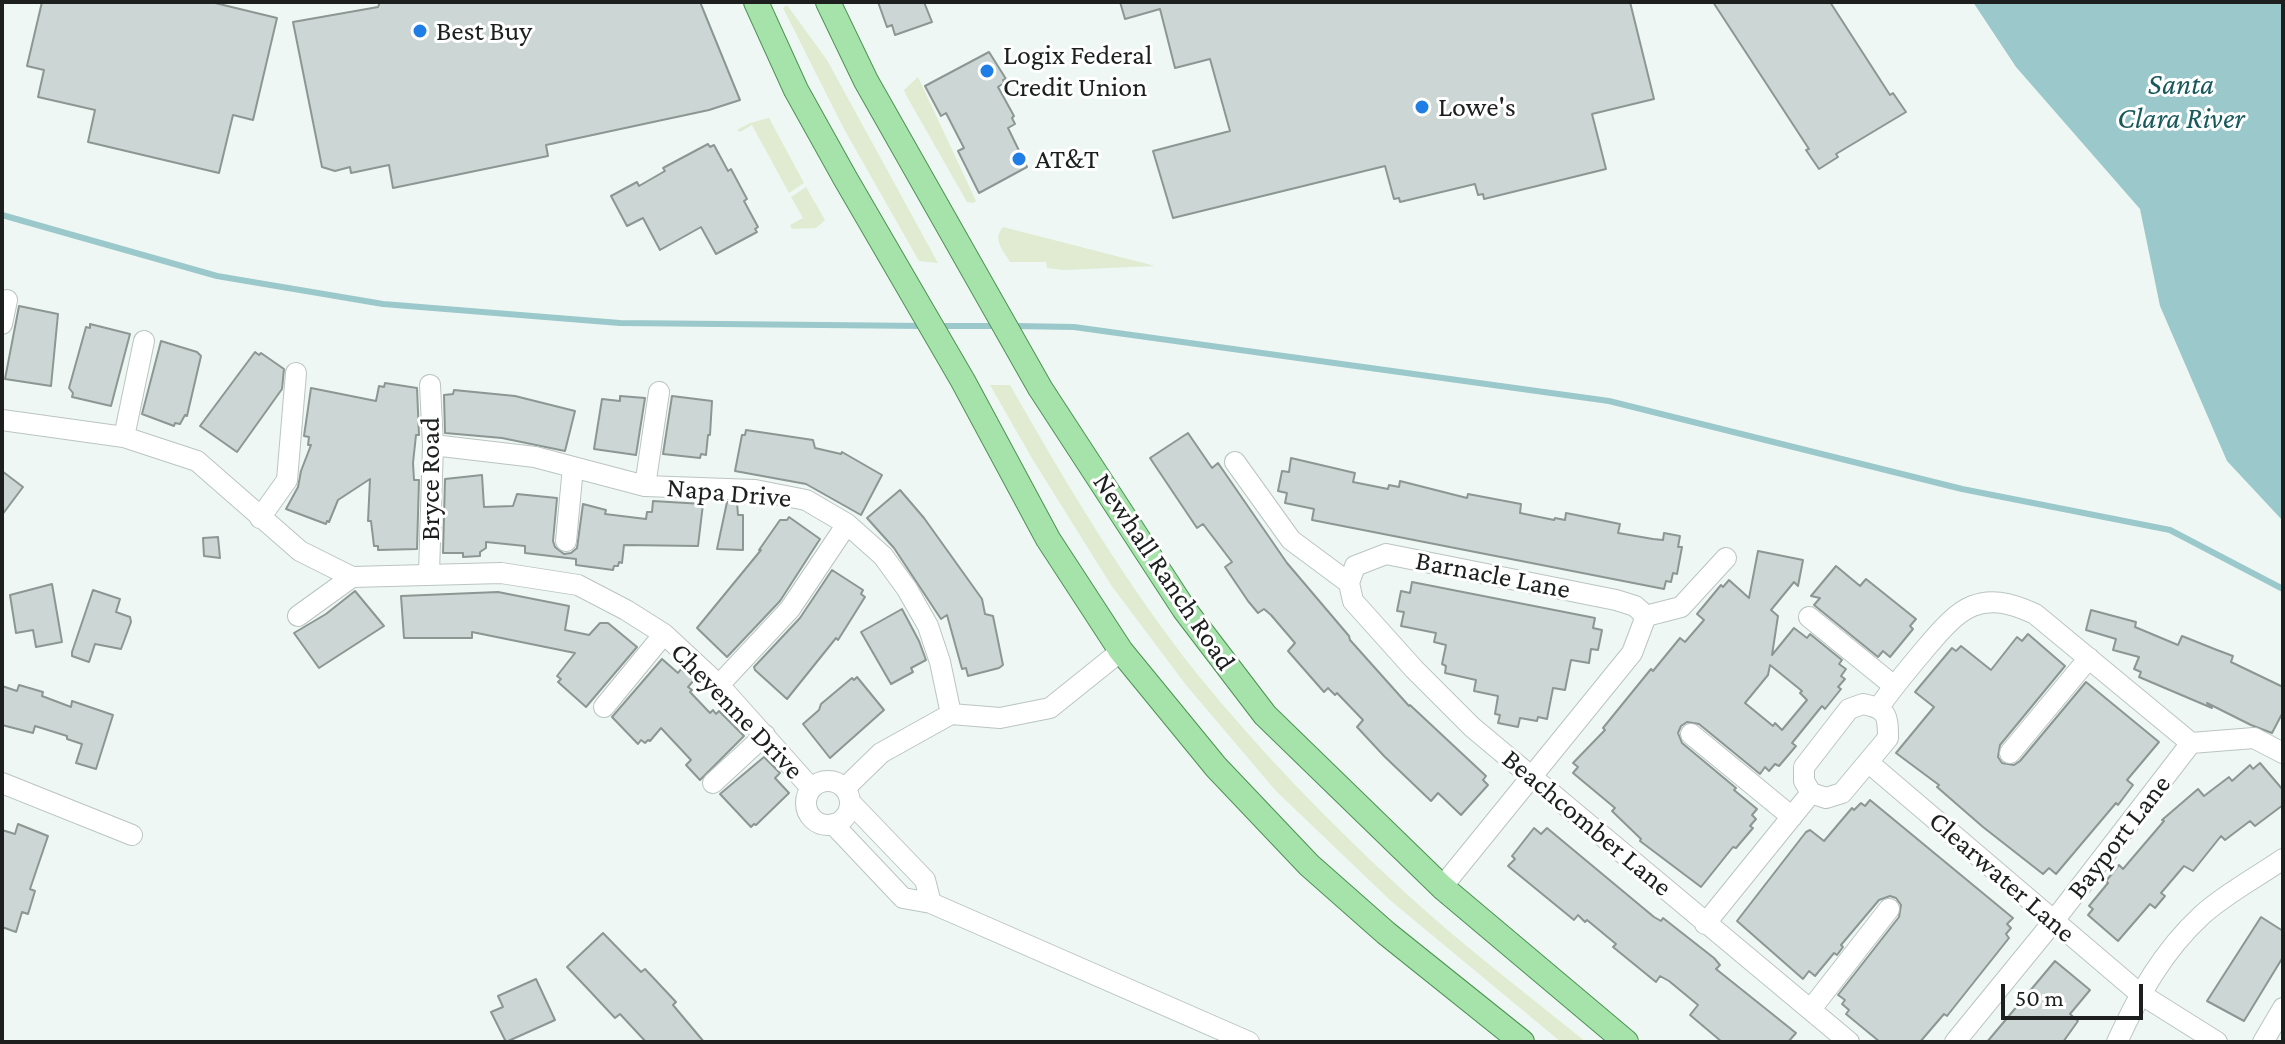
<!DOCTYPE html>
<html>
<head>
<meta charset="utf-8">
<style>
	body { margin:0 }
	#map { position:relative; width:2285px; height:1044px; overflow:hidden; background:#eef7f3; font-family:"Crimson Pro",serif }
	canvas { display:block }
	.frame { position:absolute; inset:0; border:4px solid #1c1f1e; pointer-events:none }
	.scale { position:absolute; left:2001px; top:984px; width:142px; height:36px; box-sizing:border-box; border:4px solid #1c1f1e; border-top:0; padding-left:10px; font-size:24px; line-height:28px; white-space:nowrap; color:#1c1f1e; -webkit-text-stroke:6px #fff; paint-order:stroke }
</style>
</head>
<body>
<div id="map">
<canvas width="2285" height="1044"></canvas>
<div class="frame"></div>
<div class="scale">50 m</div>
</div>
<script>
const g = document.querySelector('canvas').getContext('2d');
g.lineJoin = 'round';
function fillPath(path, color) { g.fillStyle = color; g.fill(path, 'evenodd'); }
function stroke(path, color, width, dash) { g.strokeStyle = color; g.lineWidth = width; g.lineCap = dash ? 'butt' : 'round'; g.setLineDash(dash || []); g.stroke(path); }
function label(font, color, halo, rows, align = 'center') {
  g.font = font + ' "Crimson Pro",serif'; g.lineWidth = 6; g.setLineDash([]); g.textBaseline = 'middle'; g.strokeStyle = halo; g.fillStyle = color; for (const [text, x, y, turn = 0] of rows) {
    g.save(); g.translate(x, y); g.rotate((+turn || 0) * Math.PI / 180); g.textAlign = isNaN(turn) ? turn : align; if (halo) g.strokeText(text, 0, 0); g.fillText(text, 0, 0); g.restore();
  }
}
const green = new Path2D(`
	M787,5L827,60L938,263L919,261L844,129L783,8Z
	M918,77L976,201L973,203L967,202L906,95L904,90Z
	M769,118L804,183L789,193L752,125L740,132L737,130L750,123Z
	M806,187L825,220L816,228L792,229L790,225L803,218L791,197Z
	M1003,227L1155,266L1064,270L1047,268L1046,262H1010C1003,250 992,239 1003,227Z
	M990,385H1010C1067,485 1127,586 1198,675C1259,750 1328,821 1399,887C1458,942 1523,991 1586,1042H1561L1391,901L1276,791L1186,685L1111,585L1033,460Z`);
const water = new Path2D(`
	M1973,2H2283V521L2227,461L2160,306L2140,209L2016,67Z`);
const stream = new Path2D(`
	M2,215L217,276L383,304L620,323L923,326
	M938,326H999
	M1014,326L1074,327L1609,401L1962,489L2170,530L2283,589`);
const building = new Path2D(`
	M42,2H211L277,18L253,120L233,115L219,173L88,142L95,110L38,97L44,70L27,66Z
	M380,2H700L740,100L709,110L546,145L548,156L393,188L389,165L351,173L350,167L335,171L322,167L293,22L378,7Z
	M878,2H924L932,22L895,35L892,25L887,27Z
	M1120,2H1630L1654,99L1592,114L1606,169L1484,199L1483,194L1478,195L1475,184L1400,202L1399,198L1394,199L1385,166L1173,218L1153,151L1230,131L1210,59L1175,68L1160,9L1125,19Z
	M1713,2H1830L1890,95L1893,93L1906,112L1836,154L1838,157L1819,169L1806,150L1809,149Z
	M989,52L1006,79L1003,80L1004,83L998,87L1014,116L1012,118L1015,124L1008,128L1027,167L979,193L958,151L964,148L946,113L941,116L925,86Z
	M708,144L710,147L714,145L728,171L731,169L747,199L744,201L758,227L755,229L757,232L716,254L701,227L660,250L643,218L627,226L611,196L637,182L639,186L665,171L663,168Z
	M19,306L58,314L51,386L5,379Z
	M90,324L130,334L111,406L72,397L73,393L69,388L86,327L90,328Z
	M161,341L197,352L201,356L187,416L185,415L180,424L175,423L174,426L142,414Z
	M255,352L259,355L261,353L284,369L282,389L237,452L200,426Z
	M385,383L417,388L419,435H416L413,463L414,480H419L417,549L378,550V546H374L371,521H368L370,479L338,500L329,522L327,521L326,524L286,509L298,487L301,471L311,445H308L309,437L304,436L311,388L376,401L379,386L384,387Z
	M454,390L515,396L575,411L565,451L502,438L445,433L444,395L453,394Z
	M620,396L645,398L636,455L594,449L602,399L620,401Z
	M672,396L712,401L710,435H708L706,455L701,454L700,458L663,454Z
	M746,430L813,440L815,448L841,454L842,452L882,475L861,515L806,484L735,471L742,435H745Z
	M1188,433L1212,468L1218,463L1287,563L1349,636L1350,640L1409,706L1410,705L1486,776L1483,780L1488,785L1461,815L1438,793L1431,801L1384,756L1357,727L1363,720L1337,693L1335,695L1328,688L1324,692L1288,651L1295,643L1271,615L1264,609L1258,613L1248,601L1225,567L1232,562L1203,524L1197,528L1150,458Z
	M1291,458L1355,473L1353,482L1388,489L1389,485L1399,487L1400,481L1467,498L1468,494L1521,504L1520,513L1554,520L1555,518L1565,520L1566,513L1620,524L1618,533L1653,539L1663,540L1664,533L1680,536L1678,547H1682L1677,574L1673,573L1671,582L1666,581L1664,589L1312,520L1314,509L1285,503L1287,493L1278,491L1282,471L1289,472Z
	M2,471L23,487L2,515Z
	M482,475L484,507L513,506L517,494L557,498L553,541L555,547L564,554L571,553L577,548L583,504L606,510L605,514L646,519L647,512H652L653,501L703,504L698,546L624,545L622,563L619,562L618,566H614L613,570L576,565V559L525,553V546L486,542V548L480,552V556L463,557V553H443L445,479Z
	M900,490L924,518L982,599L985,614L993,616L1003,665L999,668L968,676L966,668L962,669L947,615L941,619L894,548L867,518Z
	M727,502H737L738,515H743V550L717,549Z
	M789,517L820,539L780,601L727,657L697,628L761,550H759L780,520H787Z
	M218,537L220,558L204,556L203,538Z
	M1758,551L1803,560L1798,586L1794,582L1771,610L1778,616L1772,655L1794,628L1807,638L1810,634L1842,660L1839,664L1846,669L1841,676L1845,679L1838,687L1841,689L1825,709L1822,706L1792,743L1796,746L1779,766L1775,764L1769,771L1765,767L1760,774L1699,724L1687,722L1681,726L1678,733L1682,743L1736,788L1734,790L1757,809L1752,815L1756,819L1750,826L1753,828L1736,848L1733,847L1701,887L1640,841L1641,839L1612,811L1615,808L1573,773L1578,767L1573,763L1605,730L1603,728L1651,669L1653,671L1680,638L1685,642L1704,620L1697,614L1721,585L1723,587L1729,580L1749,598ZM1770,665L1802,691L1800,693L1807,700L1782,730L1775,723L1773,726L1745,703L1768,675Z
	M1836,566L1860,586L1866,579L1916,619L1910,626L1913,629L1890,657L1883,651L1878,657L1814,605L1820,598L1811,596Z
	M832,570L863,590L861,594L865,597L838,640L836,638L787,699L755,670L754,667L800,618Z
	M1412,582L1595,618L1593,628L1602,630L1598,650L1591,649L1589,663L1571,660L1565,690L1553,688L1547,719L1538,717L1537,721L1520,718L1518,727L1498,723L1500,715L1495,714L1498,696L1474,691L1476,680L1445,673L1446,666L1442,664L1446,645L1434,642L1436,633L1401,626L1404,612L1397,611L1401,591L1410,593Z
	M52,584L62,642L36,647L33,630L16,633L10,595Z
	M93,590L120,599L116,612L130,617L131,622L121,649L95,644L89,662L72,656V652Z
	M355,591L384,626L319,668L294,633L326,614Z
	M498,592L569,606L565,630L589,635L600,623H608L637,647L586,707L558,682L561,679L557,676L575,653L472,632V638H404L401,596Z
	M902,609L919,641L926,660L911,668L913,672L891,684L861,632Z
	M2091,610L2136,622L2135,627L2178,645L2182,636L2217,650L2233,656L2231,662L2283,687V712L2272,733L2251,725L2207,703L2212,708L2139,677L2141,672L2134,669L2139,657L2113,650L2116,639L2086,630Z
	M2028,634L2065,666L2000,745L1998,757L2002,763L2014,765L2020,761L2086,682L2159,742L2127,780L2133,785L2118,805L2116,803L2056,874L2049,868L2043,874L1983,827L1937,787L1939,785L1896,753L1934,707L1915,692L1952,648L1956,651L1961,646L1991,670L2017,637L2022,641Z
	M662,659L678,673L681,669L694,680L688,687L692,690L690,692L710,713L713,710L716,714L719,711L744,736L700,780L686,765L691,760L661,728L650,741L648,740L645,743L641,740L638,744L612,717Z
	M857,677L884,710L830,758L803,724L819,710L821,704L852,678L854,680Z
	M19,685L43,692L42,696L71,707L72,701L113,715L96,769L76,763L82,744L67,739V736L35,726L33,733L2,725V686L17,691Z
	M764,757L780,773L775,778L789,793L756,825L754,824L751,827L720,794Z
	M2260,763L2283,790V805L2255,826L2250,821L2225,840L2221,836L2193,871L2184,866L2161,893L2165,896L2155,908L2150,904L2118,941L2088,915L2093,909L2089,906L2108,883L2106,881L2119,865L2123,869L2164,821L2162,820L2198,789L2204,796L2229,777L2232,781L2250,765L2253,769Z
	M1870,800L2013,918L2007,924L2011,928L2006,934L2009,938L1947,1016L1944,1014L1920,1042H1880L1846,1014L1849,1010L1842,1004L1845,1000L1838,995L1899,917L1901,905L1896,898L1890,896L1879,900L1841,945L1843,947L1837,955L1834,953L1815,976L1809,971L1803,979L1737,921L1806,832L1810,830L1824,841L1852,808L1854,810L1861,803L1865,806Z
	M18,824L48,836L30,889L35,891L28,914L22,912L16,932L2,927V830L15,834Z
	M1534,828L1541,834L1547,828L1654,917L1661,921L1663,918L1714,958L1720,965L1716,969L1796,1033L1788,1042H1722L1690,1015L1698,1005L1669,981L1660,976L1656,982L1613,947L1616,944L1587,920L1585,922L1578,915L1574,920L1508,866L1515,859L1512,856Z
	M2261,917L2283,931V957L2244,1021L2207,1001Z
	M603,933L641,972L645,969L676,1002L673,1005L704,1042H646L620,1014L615,1018L586,987L567,967Z
	M2055,961L2090,990L2070,1014L2078,1021L2063,1042H1987Z
	M536,979L555,1020L506,1042L491,1012L503,1007L498,996Z`);
const minor = new Path2D(`
	M2,324L7,300
	M2,420L124,437L197,461L300,551L352,577L501,573L578,585L626,610L664,634L719,685L811,788
	M124,437L144,341
	M433,445L535,457L645,486L755,490L806,500L847,524L883,556L907,589L928,626L940,662L951,714
	M1235,462L1291,540L1349,583
	M645,486L659,392
	M260,518L287,480L296,373
	M566,541L573,467
	M429,573L433,445L430,385
	M1349,583L1353,601L1414,669L1472,727L1849,1042
	M1349,583L1355,566L1386,554L1616,600L1635,606L1646,616
	M298,616L352,577
	M1646,616L1681,607L1726,558
	M1809,617L1894,686
	M719,685L790,609L847,524
	M1863,704C1887,709 1888,715 1888,738L1842,793L1826,798L1811,793L1804,781V767L1849,709Z
	M604,707L664,634
	M1879,707C1893,687 1909,668 1925,649C1960,607 1980,588 2035,614L2191,743
	M1691,734L1792,817
	M2191,743L2254,738L2283,753
	M2010,753L2089,658
	M1869,763L2139,993L2217,1042
	M806 803a22 22 0 1 1 44 0a22 22 0 1 1-44 0Z
	M2,783L132,835
	M713,783L765,735
	M845,788L881,753L951,714L1000,718L1050,708L1121,651
	M850,802L925,880L931,903
	M833,824L903,898L931,903L1249,1042
	M1442,887L1632,653L1646,616
	M1705,924L1811,793
	M1811,1009L1889,909
	M1955,1042L2053,922L2191,743
	M2117,1042C2139,994 2163,951 2202,915C2225,894 2257,877 2283,859
	M2263,1042L2283,1008`);
const major = new Path2D(`
	M756,2L796,90L845,178L963,381L1048,539L1121,651L1216,767L1309,865L1386,933L1522,1042
	M828,2L866,81L1040,388L1184,609L1265,715L1442,887L1626,1042`);
const markers = [
	[420,31,8,"#1f7de6"],
	[987,71,8,"#1f7de6"],
	[1422,107,8,"#1f7de6"],
	[1019,159,8,"#1f7de6"]
];
const poiNames = [
	["Best Buy",436,31],
	["Logix Federal",1003,55],
	["Credit Union",1003,87],
	["Lowe's",1438,107],
	["AT&T",1035,159]
];
const streetNames = [
	["Bryce Road",430,479,-90],
	["Napa Drive",729,493,5],
	["Newhall Ranch Road",1164,572,56],
	["Barnacle Lane",1493,575,11],
	["Cheyenne Drive",737,711,46],
	["Beachcomber Lane",1587,823,40],
	["Bayport Lane",2119,837,-52],
	["Clearwater Lane",2002,877,41]
];
const waterNames = [
	["Santa",2181,85],
	["Clara River",2181,119]
];
fillPath(green, '#e0ebd1');
fillPath(water, '#9ac8cb');
stroke(stream, '#9ac8cb', 6);
fillPath(building, '#ccd6d4');
stroke(building, '#8c9693', 2);
stroke(minor, '#bbc5c0', 22);
stroke(major, '#4e9254', 26);
stroke(minor, '#fff', 20);
stroke(major, '#a5e3aa', 24);
for (const [x, y, r, color] of markers) { const dot = new Path2D(); dot.arc(x, y, r, 0, 2 * Math.PI); g.fillStyle = color; g.fill(dot); stroke(dot, '#fff', 3); }
label('28px', '#1c1f1e', '#fff', poiNames, 'left');
label('28px', '#1c1f1e', '#fff', streetNames);
label('italic 30px', '#18595c', '#fff', waterNames);
</script>
</body>
</html>
